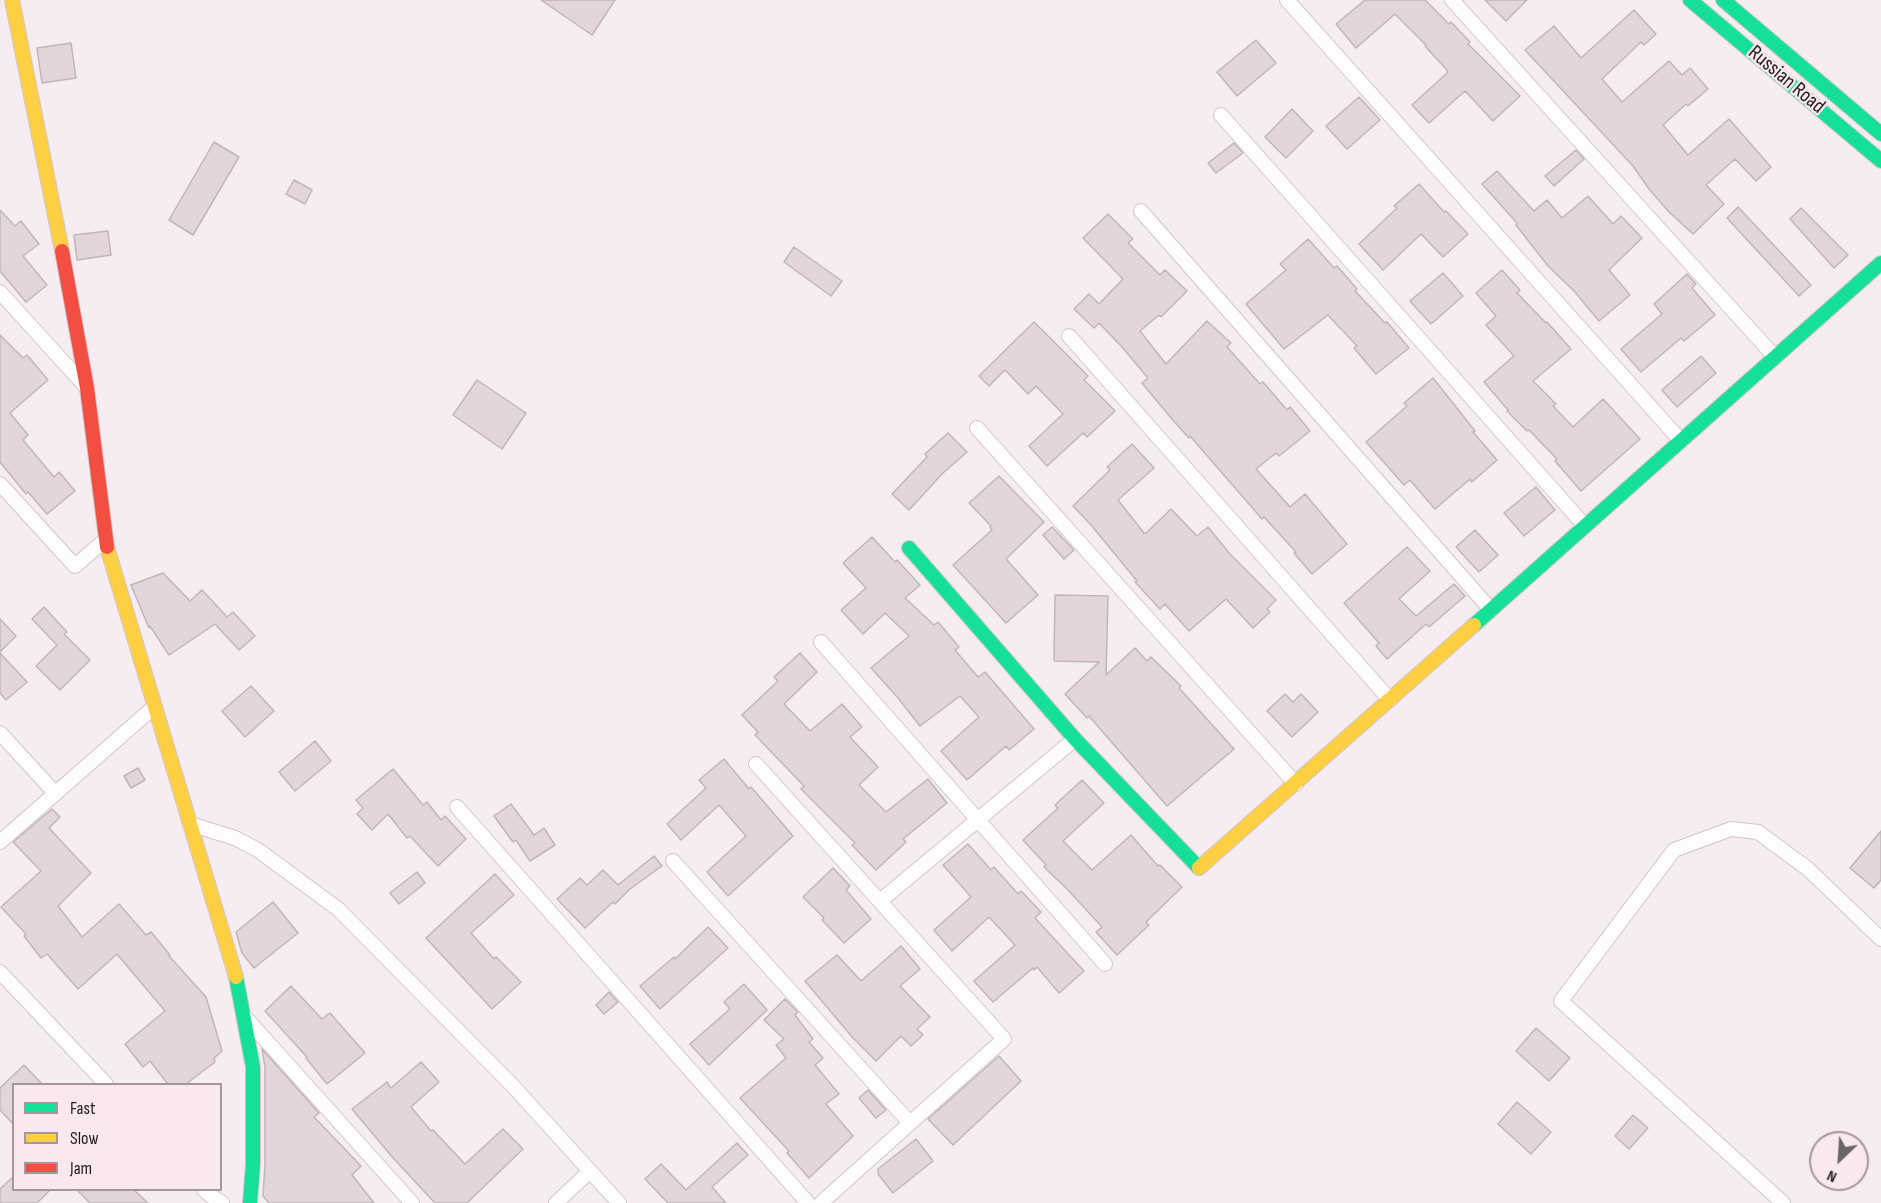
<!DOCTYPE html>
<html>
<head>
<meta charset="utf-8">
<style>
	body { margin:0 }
	#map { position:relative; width:1881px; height:1203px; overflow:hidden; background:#f6ecf1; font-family:"Sofia Sans Condensed",sans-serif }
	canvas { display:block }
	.legend { position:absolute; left:12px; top:1083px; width:210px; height:108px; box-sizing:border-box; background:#fae8f0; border:2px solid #a4969c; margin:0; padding:8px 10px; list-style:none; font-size:18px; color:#221c1f }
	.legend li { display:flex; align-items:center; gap:12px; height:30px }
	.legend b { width:30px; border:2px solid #a4969c }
	.north { position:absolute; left:1809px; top:1131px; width:60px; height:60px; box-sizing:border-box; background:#fae8f0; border:2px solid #a4969c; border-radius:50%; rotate:205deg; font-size:16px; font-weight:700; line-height:24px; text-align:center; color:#221c1f }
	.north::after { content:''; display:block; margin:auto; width:21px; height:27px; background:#6c6568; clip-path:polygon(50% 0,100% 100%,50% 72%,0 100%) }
</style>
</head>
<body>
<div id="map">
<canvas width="1881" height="1203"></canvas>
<ul class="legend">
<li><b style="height:8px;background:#16e098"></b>Fast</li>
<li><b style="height:8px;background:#ffcf43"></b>Slow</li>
<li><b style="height:8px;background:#f24e42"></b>Jam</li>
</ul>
<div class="north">N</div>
</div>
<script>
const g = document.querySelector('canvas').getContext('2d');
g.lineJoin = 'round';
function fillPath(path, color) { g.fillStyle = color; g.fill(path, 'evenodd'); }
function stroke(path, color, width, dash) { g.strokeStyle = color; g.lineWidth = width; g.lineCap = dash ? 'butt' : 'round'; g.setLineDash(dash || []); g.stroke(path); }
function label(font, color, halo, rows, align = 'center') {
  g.font = font + ' "Sofia Sans Condensed",sans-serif'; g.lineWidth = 4.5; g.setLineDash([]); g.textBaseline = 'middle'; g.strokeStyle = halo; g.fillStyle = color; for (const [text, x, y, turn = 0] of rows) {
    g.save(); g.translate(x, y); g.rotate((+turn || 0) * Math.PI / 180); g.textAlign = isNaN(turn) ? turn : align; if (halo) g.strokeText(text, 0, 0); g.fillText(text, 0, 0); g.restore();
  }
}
const building = new Path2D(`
	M541,0H615L592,35Z
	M1365,0H1425L1449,24L1451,22L1470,42L1468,44L1520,96L1493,121L1465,91L1429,123L1412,105L1447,73V70L1425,46L1426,45L1395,14L1356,48L1336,24Z
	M1485,0H1527L1506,21Z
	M1634,10L1656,34L1644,45L1641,42L1602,79L1622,102L1669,61L1682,75L1690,68L1708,89L1688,106L1686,104L1663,125L1688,155L1729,119L1771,167L1756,181L1735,159L1706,185L1724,204L1693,234L1668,211L1649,189L1633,166L1525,50L1554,26L1581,58Z
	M1256,40L1276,63L1237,96L1217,72Z
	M71,43L76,78L42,83L37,48Z
	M1359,97L1380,120L1347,149L1326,126Z
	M1292,109L1313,131L1286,158L1265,137Z
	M214,142L239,157L193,235L169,220Z
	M1234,143L1243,153L1216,173L1208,163Z
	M1576,150L1584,159L1554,186L1545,176Z
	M1497,171L1534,211L1547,200L1562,218L1588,196L1613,224L1621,216L1642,238L1609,270L1630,295L1599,321L1575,292L1548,266L1516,225L1517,223L1482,184Z
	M294,180L312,190L305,204L286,194Z
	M1419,184L1444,212L1446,211L1468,234L1443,257L1421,234L1383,270L1359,244L1397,208L1394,206Z
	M1738,207L1811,285L1799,296L1727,218Z
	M1801,208L1848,255L1834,268L1790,219Z
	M0,210L15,226L21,221L39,244L23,256L47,285L26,302L0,271Z
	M1108,214L1133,239L1128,243L1160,275L1165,270L1187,291L1161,317L1159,315L1140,331L1166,364L1207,321L1231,343L1227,347L1260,384L1263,382L1287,410L1290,407L1310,431L1279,456L1276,453L1256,469L1290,507L1305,494L1347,544L1312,574L1294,553L1296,552L1264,517L1262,519L1190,436L1189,438L1171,418L1142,383L1148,378L1122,347L1099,323L1094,328L1074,309L1089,294L1099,304L1123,279L1083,238Z
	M108,231L111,255L77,260L74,235Z
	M1308,239L1334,268L1337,266L1357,289L1355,291L1385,323L1387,322L1409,348L1376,374L1354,348L1357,346L1328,315L1284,349L1246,304L1286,270L1280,264Z
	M794,247L842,281L831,296L784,262Z
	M1502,270L1520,290L1517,293L1546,323L1547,322L1571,349L1533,381L1556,404L1553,406L1573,427L1603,399L1640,439L1581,491L1555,461L1557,459L1529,430L1527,431L1507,411L1508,410L1484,382L1514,356L1486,325L1496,316L1476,293Z
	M1443,273L1463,296L1431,324L1410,301Z
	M1687,274L1696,284L1692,288L1715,315L1684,341L1681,338L1641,372L1621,349L1662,314L1654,304Z
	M1034,322L1088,376L1084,380L1115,411L1087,437L1083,433L1047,466L1029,446L1063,414L1036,386L1028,394L1005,370L989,386L979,376Z
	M0,335L23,358L27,355L48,380L10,413L28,435L23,440L54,477L59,472L75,491L47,514L28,492L26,494L0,462Z
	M1701,356L1716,373L1677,407L1662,390Z
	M1433,378L1475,431L1473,432L1497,460L1472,482L1470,479L1435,509L1410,480L1404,485L1366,442L1407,406L1404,403Z
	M477,380L526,413L502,449L453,415Z
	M948,433L967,452L943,473L909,510L892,494L927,457L925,454Z
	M1132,444L1154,468L1118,500L1144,533H1146L1171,509L1197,536L1208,527L1230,554L1276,600L1267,609L1270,612L1253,628L1226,599L1189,631L1165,604L1160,609L1135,582L1137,581L1091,525L1073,506L1110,470L1107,467Z
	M999,476L1044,522L1006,559L1038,595L1006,623L953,565L992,530L990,527L991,526L969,503Z
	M1536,487L1555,510L1524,536L1504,513Z
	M1052,527L1074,550L1064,559L1043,535Z
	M1475,530L1498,555L1479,572L1456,547Z
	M872,537L895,562L897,560L920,585L905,598L934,625L938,622L959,647L955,650L978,677L985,672L1034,729L1009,750L1006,746L967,780L941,751L979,717L960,696L920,726L898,698L871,668L909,636L885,613L863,634L841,610L866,588L843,563Z
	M1407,547L1430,571L1399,599L1416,616L1454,584L1465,596L1429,627L1426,624L1387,659L1376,646L1379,643L1344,603Z
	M163,573L190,601L202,590L227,617L233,612L255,636L239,650L215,624L169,655L150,626L149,628L131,585Z
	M1055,595L1108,596L1106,675L1135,648L1147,661L1151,657L1181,686L1179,688L1234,749L1167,806L1089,716L1087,718L1065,694L1099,662L1054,661Z
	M44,607L67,632L64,634L90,660L60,690L36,666L57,645L32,619Z
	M0,619L16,636L0,652Z
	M0,653L27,682L6,700L0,693Z
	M800,653L817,672L784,704L810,731L842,704L862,727L850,737L878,767L859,785L886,812L928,779L947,803L903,839L906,842L876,870L852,845L855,843L801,789L804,786L755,735L758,732L742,715L778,681L774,677Z
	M251,686L274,711L245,737L222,711Z
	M1285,694L1293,702L1301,694L1318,712L1292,737L1267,711Z
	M315,741L331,761L295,791L279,772Z
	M724,759L749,789L751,787L793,836L728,896L707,872L746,836L719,805L681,840L667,824L706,788L699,780Z
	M138,768L145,780L131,788L124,776Z
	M393,769L423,805L427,802L441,820L445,816L466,839L438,866L410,836L407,838L388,814L372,830L357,814L363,808L356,800Z
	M1082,780L1104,803L1063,841L1092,870L1131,835L1158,866L1160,865L1182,887L1146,922L1149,925L1117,955L1096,932L1102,927L1068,890L1044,867L1046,865L1023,840L1058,808L1055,805Z
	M511,804L534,835L544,828L555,845L530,861L516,840L513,842L494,816Z
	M52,809L60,817L49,828L91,873L58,906L82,937L119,904L146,935L151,932L170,955L169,956L206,997L222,1051L214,1058L215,1062L186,1084H168L150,1061L143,1067L125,1044L165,1011L117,954L78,989L47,954L41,958L24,936L26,934L1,907L41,871L13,842Z
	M1881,831V880L1874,888L1850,868Z
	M968,844L991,870L994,867L1018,894L1021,891L1041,912L1035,918L1084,971L1059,993L1037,967L1034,970L1033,968L993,1002L974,981L1015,945L989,917L952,951L934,930L971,897L943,865Z
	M654,856L662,866L630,889L615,904L613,902L585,928L557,899L580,878L587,885L603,870L618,885Z
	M833,868L850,886L846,890L871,919L844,943L822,920L824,918L803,897Z
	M417,872L425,883L399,904L390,893Z
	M495,874L514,895L471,933L494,959L496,957L521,982L492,1009L426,938Z
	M273,902L298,933L254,968L242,953L236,932Z
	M708,927L728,948L660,1009L640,986L674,957L675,959Z
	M901,946L920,969L900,986L930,1017L917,1029L923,1035L911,1046L901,1036L876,1061L853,1038L805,981L837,955L861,981Z
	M744,984L767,1010L709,1065L690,1044L730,1009L724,1002Z
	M291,986L322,1019L330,1013L365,1053L327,1084L306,1058L307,1057L265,1011Z
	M609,992L618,1002L604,1014L596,1005Z
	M785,999L798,1012L795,1015L813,1039L809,1042L823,1058L815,1065L839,1094L826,1104L853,1136L809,1178L787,1153L789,1151L740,1098L786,1058L776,1045L784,1039L764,1020Z
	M1536,1028L1570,1058L1549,1081L1516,1051Z
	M262,1049L319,1113L314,1117L361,1166L352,1175L374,1203H269L263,1196L265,1164V1067Z
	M999,1056L1021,1081L953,1145L928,1119Z
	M421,1062L439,1082L411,1107L431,1131L433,1130L465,1164L503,1129L523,1149L467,1203H435L394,1159L352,1109L387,1082L391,1088Z
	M24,1065L42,1084H14V1125L0,1110V1088Z
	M868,1090L886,1110L876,1118L859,1098Z
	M1517,1102L1551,1132L1531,1154L1498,1124Z
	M1633,1115L1648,1128L1629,1149L1615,1136Z
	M916,1139L933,1161L893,1193L878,1174V1169Z
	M737,1143L748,1155L712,1187L726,1203H668L645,1179L661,1164L686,1190Z
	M14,1176V1190H50L37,1203H0V1189Z
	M77,1190H134L148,1203H90Z`);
const street = new Path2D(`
	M1287,0L1681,441
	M1452,0L1775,357
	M1221,115L1585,526
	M1141,211L1491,610
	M0,292L87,388
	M1069,336L1390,700
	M977,428L1296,784
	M0,484L75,566L105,540
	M821,642L1105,964
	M0,733L55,793
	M756,764L1004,1039L821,1203
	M457,807L808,1203
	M190,824L235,838L258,850L338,909L512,1085L619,1203
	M0,842L154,707
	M673,861L910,1123
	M880,901L1075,739
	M0,972L106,1084
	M245,1017L412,1203
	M204,1190L211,1196L222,1203
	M556,1203L590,1171
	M1783,1203L1561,1001L1674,850L1731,829L1758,832L1808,869L1881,939`);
const fast = new Path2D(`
	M1690,0L1881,161
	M1723,0L1881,134
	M909,548L1075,739L1199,868
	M1474,625L1881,263
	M236,977L253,1067V1164L250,1203`);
const slow = new Path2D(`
	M12,0L62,251
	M107,547L236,977
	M1199,868L1474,625`);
const jam = new Path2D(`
	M62,251L87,388L107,547`);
const streetNames = [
	["Russian Road",1786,80,40]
];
fillPath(building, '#e4d5dd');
stroke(building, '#beb7ba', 1.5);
stroke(street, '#cec7ca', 16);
stroke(fast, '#cec7ca', 16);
stroke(slow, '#cec7ca', 16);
stroke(jam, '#cec7ca', 16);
stroke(street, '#fefcfd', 14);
stroke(fast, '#16e098', 14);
stroke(slow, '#ffcf43', 14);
stroke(jam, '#f24e42', 14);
label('21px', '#221c1f', '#fae8f0', streetNames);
</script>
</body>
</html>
